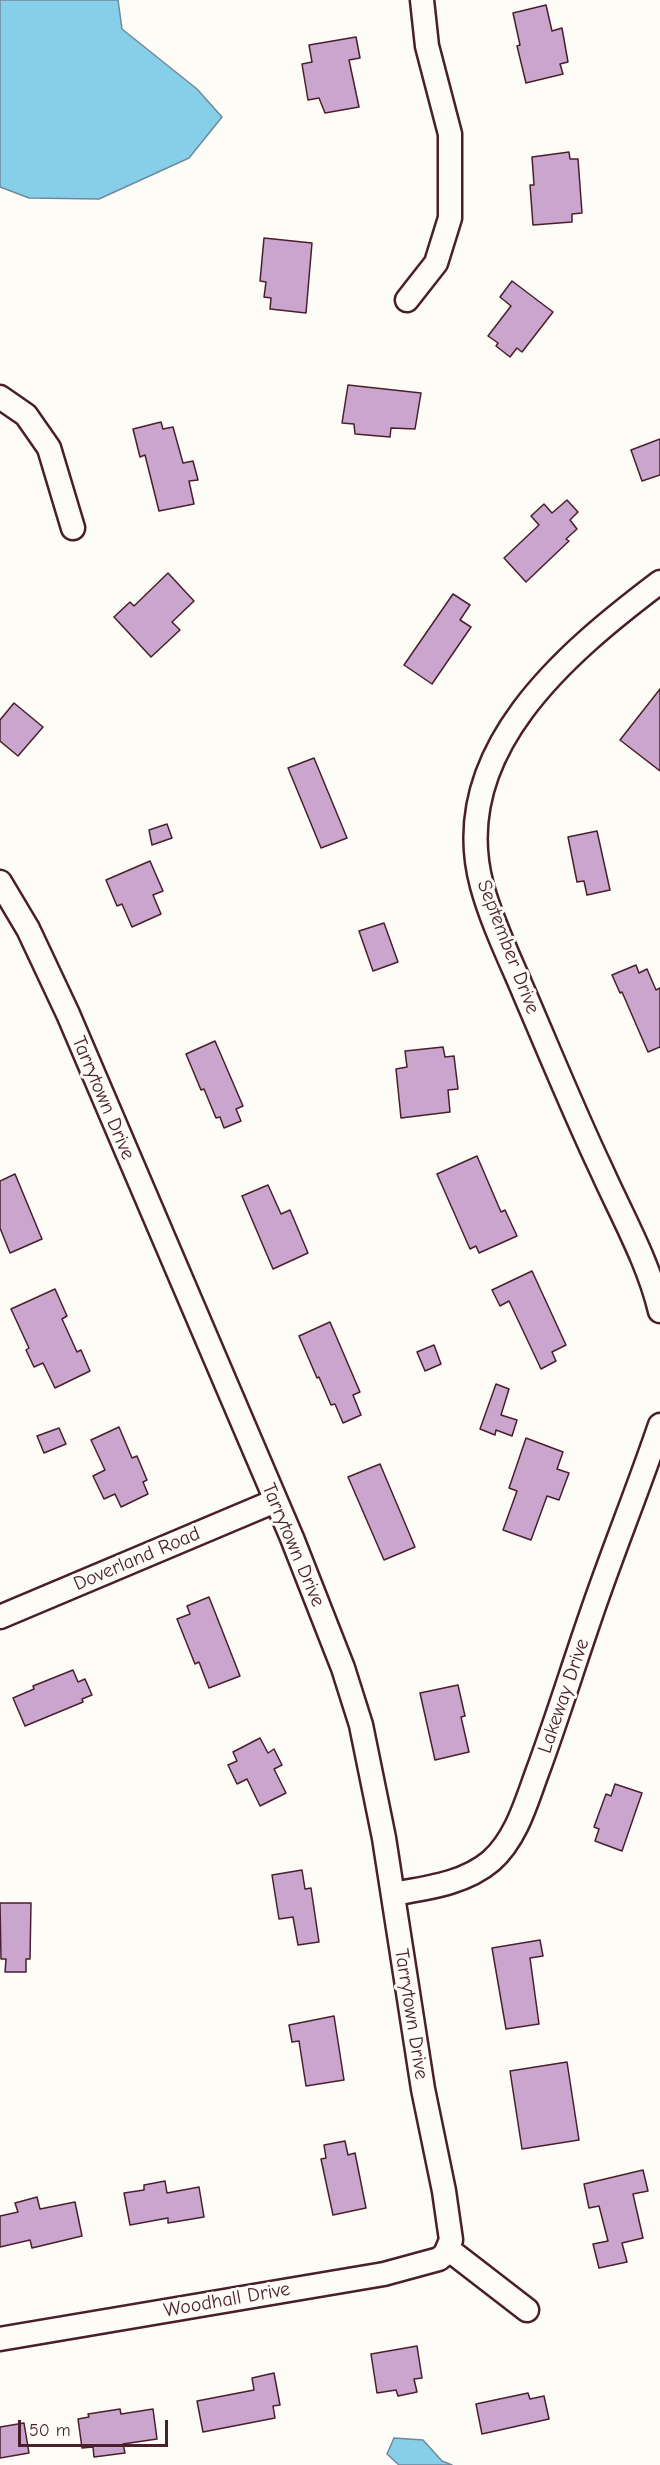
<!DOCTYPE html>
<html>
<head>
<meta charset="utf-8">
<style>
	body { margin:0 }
	#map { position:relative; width:660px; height:2465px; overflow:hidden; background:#fdfcf7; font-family:"Comic Neue",sans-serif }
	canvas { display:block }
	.scale { position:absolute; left:18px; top:2420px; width:150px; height:27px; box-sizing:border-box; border:3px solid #4a1f2b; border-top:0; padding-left:8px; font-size:18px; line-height:21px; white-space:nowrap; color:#4a1f2b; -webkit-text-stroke:4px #fdfcf7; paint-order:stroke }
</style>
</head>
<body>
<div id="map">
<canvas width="660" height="2465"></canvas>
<div class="scale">50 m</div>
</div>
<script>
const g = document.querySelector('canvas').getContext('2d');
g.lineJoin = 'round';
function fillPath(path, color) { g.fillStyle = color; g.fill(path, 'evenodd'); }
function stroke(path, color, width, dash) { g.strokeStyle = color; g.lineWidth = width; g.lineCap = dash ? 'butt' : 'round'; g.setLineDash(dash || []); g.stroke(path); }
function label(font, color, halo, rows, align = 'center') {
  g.font = font + ' "Comic Neue",sans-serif'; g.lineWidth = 6; g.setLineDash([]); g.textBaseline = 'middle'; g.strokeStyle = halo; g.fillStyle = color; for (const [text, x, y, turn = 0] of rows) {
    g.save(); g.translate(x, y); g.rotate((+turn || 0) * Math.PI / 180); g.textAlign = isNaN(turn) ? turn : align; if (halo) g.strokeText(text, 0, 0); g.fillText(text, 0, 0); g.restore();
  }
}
const water = new Path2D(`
	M0,0H118L122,29L197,89L222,117L189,158L99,199L29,198L0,187Z
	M394,2438L423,2440L442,2461L452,2465H399L387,2454Z`);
const building = new Path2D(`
	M546,5L552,31L562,28L568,62L560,64L563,74L526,83L517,46L520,45L513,13Z
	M356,37L360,58L349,60L359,107L325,113L319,98L308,100L302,64L312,62L309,45Z
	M569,152L570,159H578L582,213L572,214V222L533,225L530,185H534L532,157Z
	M264,238L312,243L306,313L270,309L271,298L264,297L266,282L260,281Z
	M512,281L553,312L522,352L517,348L510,357L496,346L498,343L488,336L511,306L500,297Z
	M348,385L421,393L415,429L391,428L390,437L355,434L354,424L342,423Z
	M161,422L163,429L173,427L183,463L193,461L198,480L189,481L194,504L159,511L145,455L140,457L133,429Z
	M660,439V475L642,481L631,450Z
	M567,500L578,512L570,520L577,529L566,539L569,541L526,582L504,558L539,525L531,516L544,504L552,513Z
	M168,573L194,601L172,622L180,630L151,657L114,617L130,602L134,606Z
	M453,594L470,605L460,620L471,627L432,684L404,665Z
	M660,689V771L620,740Z
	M14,703L43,727L18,756L0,741V720Z
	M314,758L347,838L321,848L288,768Z
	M167,824L172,838L152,845L149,830Z
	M597,831L610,890L587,895L584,881L577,882L568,837Z
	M150,861L163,891L153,895L161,914L132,927L122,904L117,906L106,880Z
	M384,923L398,962L373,971L359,931Z
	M636,965L639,973L647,969L656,990L660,988V1047L648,1052L622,992L620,993L612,975Z
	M215,1041L243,1106L236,1109L241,1121L224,1128L220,1117L216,1118L204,1089L201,1090L186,1054Z
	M443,1047L445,1057L454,1056L458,1089L448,1090L450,1112L401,1118L396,1069L407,1067L405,1051Z
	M477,1156L501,1212L505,1210L517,1236L479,1253L476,1246L470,1249L437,1174Z
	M15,1174L42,1239L10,1253L0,1228V1181Z
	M268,1185L281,1214L290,1210L308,1253L273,1269L242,1196Z
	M532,1271L566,1345L552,1352L556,1361L541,1369L509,1301L500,1306L492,1290Z
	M55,1289L67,1316L62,1319L77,1352L81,1350L90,1371L55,1388L43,1363L34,1367L26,1350L29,1348L11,1309Z
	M330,1322L360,1392L353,1395L361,1415L343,1423L335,1404L331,1405L319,1377L317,1378L299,1336Z
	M434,1345L441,1364L425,1371L417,1352Z
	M496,1384L509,1389L501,1415L517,1420L512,1436L496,1430L495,1435L480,1429Z
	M119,1427L132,1458L137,1456L147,1480L143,1482L148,1494L121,1507L115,1494L104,1499L93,1476L105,1470L91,1440Z
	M59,1428L66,1444L44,1453L37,1436Z
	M526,1438L563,1452L557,1469L569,1473L559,1500L547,1496L531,1540L503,1530L517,1491L509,1488Z
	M380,1464L415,1547L384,1560L348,1477Z
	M209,1597L240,1676L209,1688L199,1662L195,1664L177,1619L190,1614L187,1606Z
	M73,1670L78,1682L85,1679L92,1695L82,1699L83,1702L25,1726L13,1698L34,1689L33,1686Z
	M458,1685L465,1716L461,1717L469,1752L435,1760L420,1693Z
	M260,1738L268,1753L274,1749L282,1765L274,1769L286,1793L260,1806L247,1779L237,1784L228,1765L237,1761L233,1752Z
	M615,1784L642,1793L622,1851L595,1841L599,1829L594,1827L606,1794L611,1796Z
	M302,1870L305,1889L311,1888L319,1942L298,1945L293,1917L279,1919L272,1875Z
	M0,1903H31L30,1959H26V1972H5L6,1959H1Z
	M540,1940L543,1956L530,1958L539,2024L506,2029L492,1948Z
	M334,2016L344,2080L306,2086L299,2041L292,2042L289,2025Z
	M567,2062L579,2140L522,2149L510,2071Z
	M345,2141L348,2155L355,2153L366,2208L333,2215L321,2159L326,2158L324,2145Z
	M643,2170L648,2191L633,2194L643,2238L622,2243L627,2262L599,2268L593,2244L608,2241L599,2206L589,2208L584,2184Z
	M165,2181L167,2193L199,2187L204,2217L168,2223V2218L130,2225L124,2193L144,2190V2185Z
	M37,2197L40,2209L75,2202L82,2236L32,2248L30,2240L0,2247V2216L18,2212L15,2203Z
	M417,2346L422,2378L414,2379L417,2392L398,2396L396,2390L377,2393L371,2354Z
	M274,2373L280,2405L273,2406L275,2418L203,2432L197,2401L254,2390L252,2378Z
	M528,2393L530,2399L544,2396L549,2419L482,2434L476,2404Z
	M120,2409L121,2414L153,2409L157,2439L123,2444L125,2453L94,2457L93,2447L82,2448L78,2419L89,2417L88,2414Z
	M24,2423L29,2453L0,2458V2427Z`);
const minor = new Path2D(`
	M407,300L436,263L450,218V134L427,46L422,0
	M0,397L26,415L49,448L73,528
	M660,582C566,653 446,753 482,886C492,923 510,959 525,995C550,1053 574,1112 601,1169C622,1216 648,1261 660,1311
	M0,882L28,929L68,1014L292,1538L343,1668L361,1725L384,1838L423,2089L444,2191L451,2240L445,2254L439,2259L384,2274L0,2339
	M0,1617L275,1501
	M393,1894C426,1888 464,1884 491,1861C516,1839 526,1803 537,1773C556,1722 572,1670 590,1618C612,1553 638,1490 660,1425
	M448,2249L527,2310`);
const streetNames = [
	["September Drive",508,947,69],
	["Tarrytown Drive",103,1098,67],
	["Tarrytown Drive",293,1545,67],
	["Doverland Road",137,1559,-23],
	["Lakeway Drive",564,1696,-71],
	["Tarrytown Drive",411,2014,81],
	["Woodhall Drive",227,2300,-10]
];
fillPath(water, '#87cfe8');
stroke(water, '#6f899c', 1.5);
fillPath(building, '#caa5cd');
stroke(building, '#4a1f2b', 1.5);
stroke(minor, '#4a1f2b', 27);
stroke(minor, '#fdfcf7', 22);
label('20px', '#4a1f2b', '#fdfcf7', streetNames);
</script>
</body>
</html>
